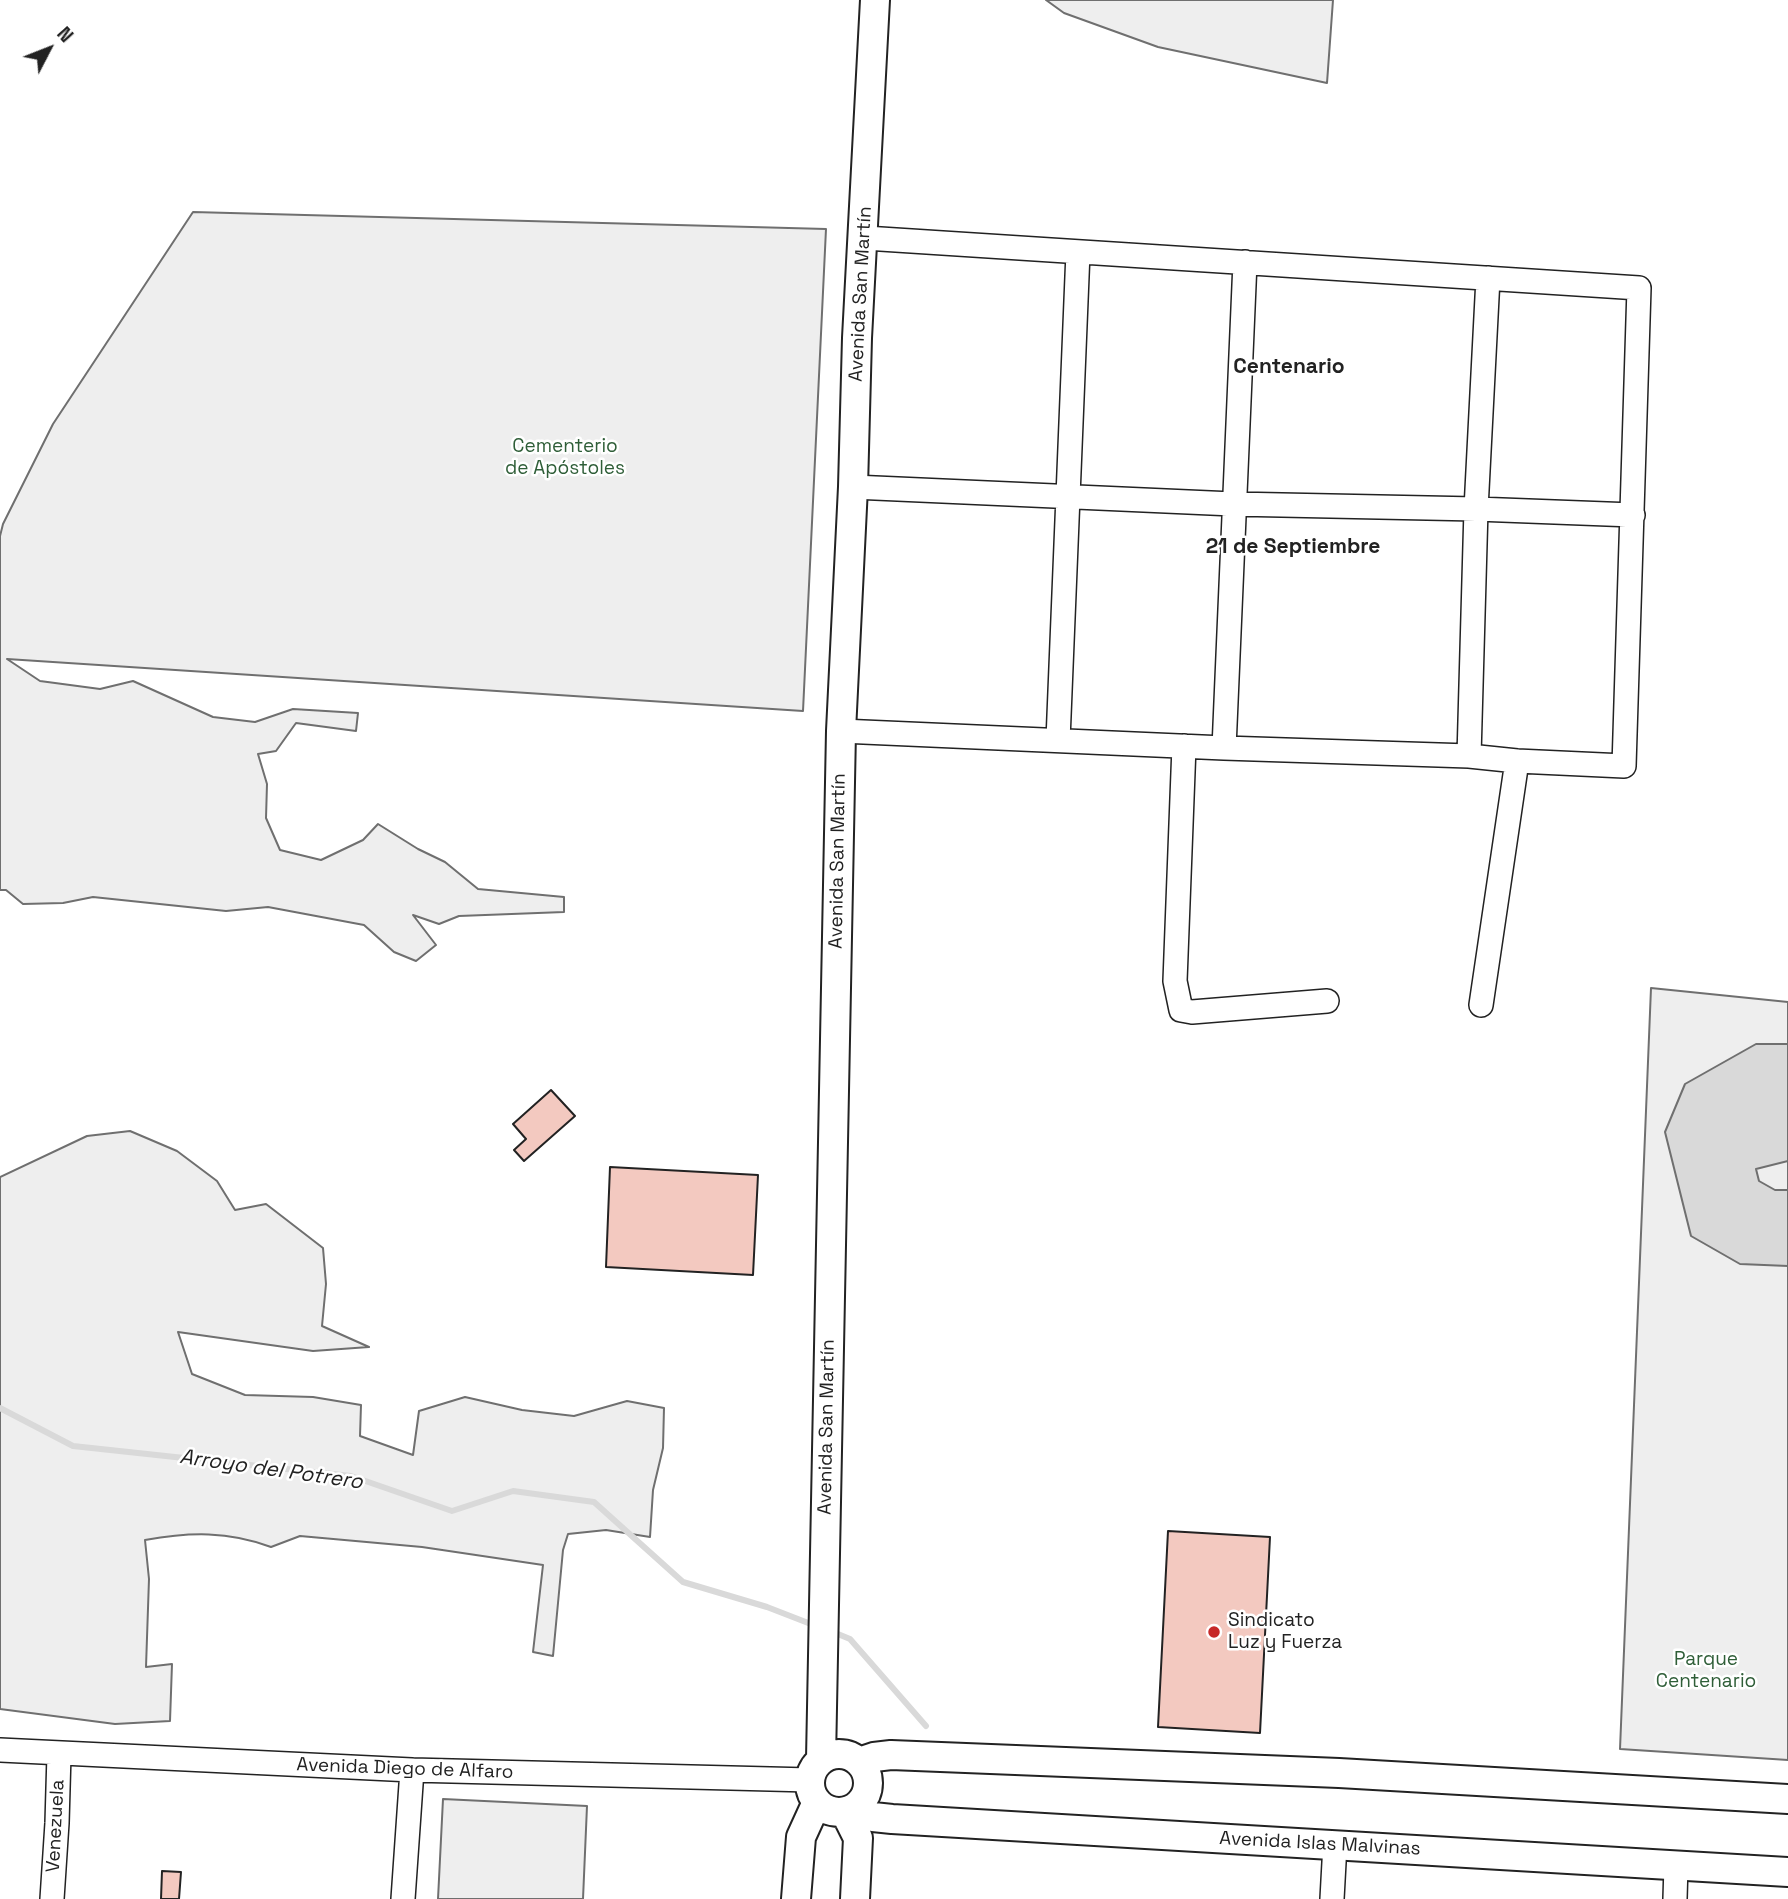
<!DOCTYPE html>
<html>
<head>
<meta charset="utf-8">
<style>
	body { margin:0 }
	#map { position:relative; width:1788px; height:1899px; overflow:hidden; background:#fff; font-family:"Space Grotesk",sans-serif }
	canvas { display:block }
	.north { position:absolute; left:14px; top:14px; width:70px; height:70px; -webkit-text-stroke:5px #fff; paint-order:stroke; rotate:48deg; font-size:19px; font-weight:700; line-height:28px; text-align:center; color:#222 }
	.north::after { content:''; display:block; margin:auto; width:24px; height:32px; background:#222; clip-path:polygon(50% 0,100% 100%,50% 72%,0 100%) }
</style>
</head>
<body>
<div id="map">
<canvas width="1788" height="1899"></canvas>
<div class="north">N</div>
</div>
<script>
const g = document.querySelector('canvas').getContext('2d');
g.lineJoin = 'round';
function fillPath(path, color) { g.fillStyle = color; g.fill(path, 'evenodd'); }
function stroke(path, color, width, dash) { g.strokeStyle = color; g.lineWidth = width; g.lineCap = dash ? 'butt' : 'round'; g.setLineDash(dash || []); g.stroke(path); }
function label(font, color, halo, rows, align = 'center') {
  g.font = font + ' "Space Grotesk",sans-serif'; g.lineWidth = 5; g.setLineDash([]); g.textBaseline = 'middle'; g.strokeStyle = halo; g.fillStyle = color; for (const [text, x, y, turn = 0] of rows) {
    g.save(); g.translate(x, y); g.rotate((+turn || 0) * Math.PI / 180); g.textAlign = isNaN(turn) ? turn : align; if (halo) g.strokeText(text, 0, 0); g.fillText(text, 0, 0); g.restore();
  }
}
const green = new Path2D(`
	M1046,0H1333L1327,83L1158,47L1064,13Z
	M193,212L826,229L803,711L7,659L40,681L100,689L133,681L213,717L255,722L293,709L358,713L356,731L296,723L276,751L258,754L267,784L266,818L280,850L321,860L363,840L378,824L418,849L445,862L478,889L564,897V912L459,916L439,924L413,915L436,945L416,961L394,952L364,925L268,907L226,911L93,897L63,903L23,904L6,890H0V536L3,524L53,424Z
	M1651,988L1788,1002V1760L1620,1749Z
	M130,1131L177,1151L217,1181L235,1210L266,1204L323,1248L326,1284L322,1326L369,1347L313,1351L178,1332L192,1374L245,1395L313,1397L361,1405L360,1436L413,1455L419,1411L465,1397L522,1410L574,1416L627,1401L664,1408L663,1448L653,1490L650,1537L606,1530L568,1534L563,1550L553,1656L533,1652L543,1565L422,1547L300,1536L271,1547C228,1531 190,1532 145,1540L149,1579L146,1667L172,1664L170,1721L115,1724L0,1709V1177L87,1136Z
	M443,1799L587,1806L583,1899H438Z`);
const water = new Path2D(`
	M1756,1044H1788V1161L1756,1169L1759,1181L1775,1190H1788V1266L1740,1264L1691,1236L1665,1132L1685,1084Z`);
const stream = new Path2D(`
	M0,1408L73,1446L351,1476L452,1511L513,1491L594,1502L683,1582L767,1607L816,1626
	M833,1632L850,1639L926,1726`);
const building = new Path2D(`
	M551,1090L575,1116L524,1161L514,1150L526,1139L513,1124Z
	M610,1167L758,1175L753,1275L606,1267Z
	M1168,1531L1270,1537L1260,1733L1158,1727Z
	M162,1871L181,1872L179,1899H161Z`);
const minor = new Path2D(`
	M853,487L1233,504L1476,509L1633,515
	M841,731L1224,748L1469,756L1517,761L1624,766L1639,288L865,238
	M1058,740L1078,252
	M1184,746L1175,981L1181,1010L1192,1012L1327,1001
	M1224,748L1245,262
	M1469,756L1476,509L1488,278
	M1481,1005L1517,761
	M0,1750L412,1770L810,1780
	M52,1899L57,1823L59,1754
	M403,1899L412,1770
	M1332,1899L1335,1844
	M1675,1899L1676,1865`);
const major = new Path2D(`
	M810 1783a29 29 0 1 1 58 0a29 29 0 1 1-58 0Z
	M821,1759L841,731L853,487L857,338L875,0
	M859,1762L874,1757L891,1755L1339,1773L1788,1799
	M853,1809L873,1817L892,1819L1788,1872
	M845,1812L858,1838L855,1899
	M796,1899L801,1837L817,1802`);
const markers = [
	[1214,1632,7,"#c62828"]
];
const streetNames = [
	["Avenida San Martín",861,294,-87],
	["Avenida San Martín",838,861,-89],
	["Avenida San Martín",827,1427,-89],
	["Avenida Diego de Alfaro",405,1769,2],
	["Venezuela",56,1826,-87],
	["Avenida Islas Malvinas",1320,1844,3]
];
const parkNames = [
	["Cementerio",565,447],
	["de Apóstoles",565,469],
	["Parque",1706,1660],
	["Centenario",1706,1682]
];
const poiNames = [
	["Sindicato",1228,1621],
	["Luz y Fuerza",1228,1643]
];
const neighbourhoodNames = [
	["Centenario",1289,367],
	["21 de Septiembre",1293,547]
];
const waterNames = [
	["Arroyo del Potrero",271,1470,8]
];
fillPath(green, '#eee');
stroke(green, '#6f6f6f', 2);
fillPath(water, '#d9d9d9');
stroke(water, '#6f6f6f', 2);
stroke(stream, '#d9d9d9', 6);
fillPath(building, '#f3c9c0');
stroke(building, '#222', 2);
stroke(minor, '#222', 26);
stroke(major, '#222', 32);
stroke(minor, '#fff', 23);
stroke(major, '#fff', 28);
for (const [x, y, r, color] of markers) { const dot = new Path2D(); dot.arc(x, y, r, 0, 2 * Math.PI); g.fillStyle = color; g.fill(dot); stroke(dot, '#fff', 2.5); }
label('19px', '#222', '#fff', streetNames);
label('19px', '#2f5e38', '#fff', parkNames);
label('19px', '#222', '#fff', poiNames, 'left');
label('bold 21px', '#222', '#fff', neighbourhoodNames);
label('italic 21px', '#222', '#fff', waterNames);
</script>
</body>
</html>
